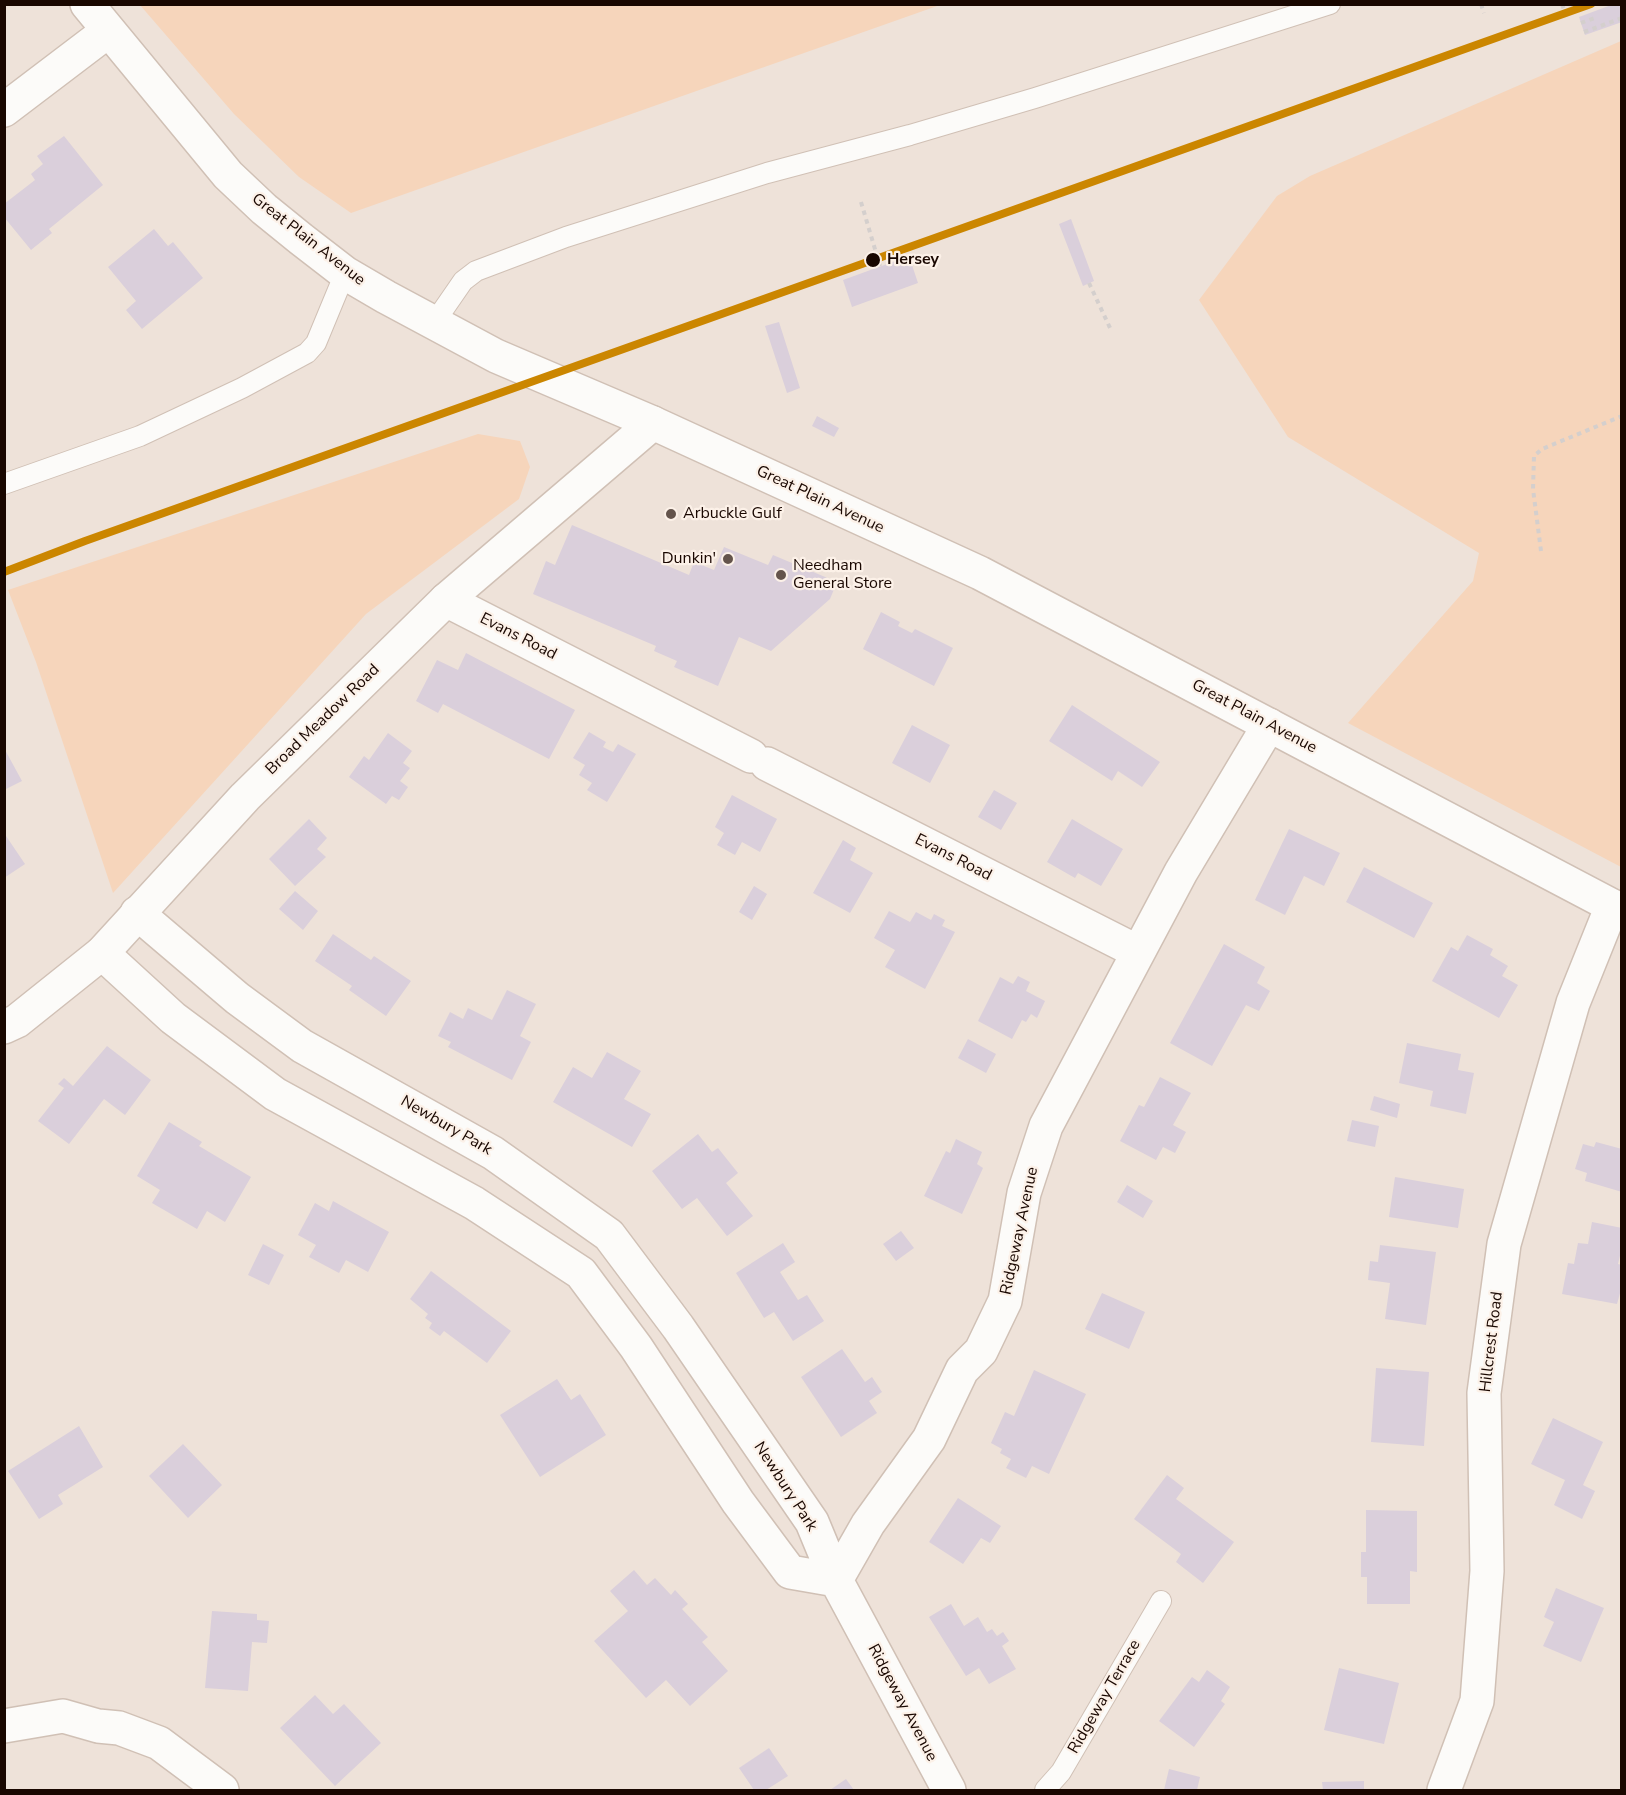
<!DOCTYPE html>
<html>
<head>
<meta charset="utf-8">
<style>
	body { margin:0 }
	#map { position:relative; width:1626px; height:1795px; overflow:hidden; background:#eee2d9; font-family:"Nunito Sans",sans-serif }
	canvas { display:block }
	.frame { position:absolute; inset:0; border:6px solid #190700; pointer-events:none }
</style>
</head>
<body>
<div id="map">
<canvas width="1626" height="1795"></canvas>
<div class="frame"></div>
</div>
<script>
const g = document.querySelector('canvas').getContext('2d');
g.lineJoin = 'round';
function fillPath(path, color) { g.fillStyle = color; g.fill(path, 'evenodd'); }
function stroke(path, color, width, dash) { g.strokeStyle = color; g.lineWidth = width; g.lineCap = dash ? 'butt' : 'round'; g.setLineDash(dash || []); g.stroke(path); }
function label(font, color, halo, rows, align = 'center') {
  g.font = font + ' "Nunito Sans",sans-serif'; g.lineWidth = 4.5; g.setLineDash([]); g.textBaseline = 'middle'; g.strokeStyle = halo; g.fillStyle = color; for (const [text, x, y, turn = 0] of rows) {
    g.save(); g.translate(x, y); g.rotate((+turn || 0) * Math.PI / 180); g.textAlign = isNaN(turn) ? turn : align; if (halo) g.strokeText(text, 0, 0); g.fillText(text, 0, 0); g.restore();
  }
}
const green = new Path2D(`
	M140,5H940L351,213L299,177L234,114Z
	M1621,41V867L1348,723L1473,581L1479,553L1288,437L1199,300L1277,196L1310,176Z
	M478,434L520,441L530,467L519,499L366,614L113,893L36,662L8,590Z`);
const building = new Path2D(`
	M1614,4H1622V22L1585,35L1579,17Z
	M64,136L103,185L49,229L52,233L31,250L4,217V204L35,180L31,174L43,164L37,156Z
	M1071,219L1094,281L1083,286L1059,224Z
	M154,229L168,246L173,242L203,278L142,329L126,310L136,301L108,267Z
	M909,256L918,283L852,307L843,280Z
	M779,322L800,388L787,393L765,326Z
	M817,416L839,428L834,437L812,426Z
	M572,525L689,575L694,562L714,570L724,547L768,565L773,555L837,582L830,599L771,651L739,637L718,686L674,667L677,661L654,651L656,646L533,594L546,561L555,565Z
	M881,612L900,622L898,626L912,633L915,629L953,648L934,686L863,649Z
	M466,653L575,710L549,759L443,704L438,713L416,701L437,660L458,670Z
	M1072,705L1160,762L1142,787L1118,771L1112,781L1049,741Z
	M912,725L950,745L930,783L892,763Z
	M589,732L606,742L603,747L613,752L618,744L636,754L607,802L587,790L592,783L579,775L585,765L573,758Z
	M388,733L412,751L403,763L410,768L400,781L408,787L399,800L392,796L386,804L349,777L364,756L369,760Z
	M4,748L22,781L4,790Z
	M994,790L1017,803L1001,830L978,817Z
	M732,795L777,819L760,852L742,842L735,855L717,845L724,833L715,827Z
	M309,819L327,838L317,849L326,857L295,886L269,859Z
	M1072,819L1123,849L1101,886L1078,873L1075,878L1047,862Z
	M1289,829L1340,853L1324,886L1304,876L1285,915L1255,900Z
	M4,833L25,864L4,878Z
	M843,840L856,848L850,860L873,873L850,913L813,893Z
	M1364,867L1433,903L1414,938L1346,902Z
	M754,886L767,894L752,920L739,912Z
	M295,891L318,911L303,930L279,909Z
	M889,911L910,922L916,912L931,920L934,914L945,920L942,926L955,932L925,989L885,967L895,950L874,938Z
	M333,934L371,960L374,956L411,981L386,1016L349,990L352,986L315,961Z
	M1467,935L1493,949L1490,955L1508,966L1502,976L1518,985L1499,1018L1432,981L1451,947L1458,951Z
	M1224,944L1265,967L1257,983L1270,991L1259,1011L1246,1005L1212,1066L1170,1043Z
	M1018,976L1030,982L1026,991L1045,1001L1037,1018L1031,1014L1026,1022L1022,1020L1012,1039L978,1021L1000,977L1013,984Z
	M507,990L536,1004L520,1036L531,1042L512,1080L448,1047L451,1042L438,1036L450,1012L463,1019L468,1008L492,1020Z
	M968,1039L996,1054L986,1073L958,1058Z
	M1407,1043L1461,1054L1458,1070L1474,1073L1466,1114L1430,1106L1433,1091L1399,1083Z
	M107,1046L151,1080L125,1115L104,1099L69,1144L38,1121L64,1088L58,1084L64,1078L73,1086Z
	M607,1052L641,1071L624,1099L651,1114L632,1147L553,1102L573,1067L592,1078Z
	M1160,1077L1191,1093L1173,1125L1186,1132L1175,1153L1163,1147L1156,1160L1120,1141L1139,1105L1144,1107Z
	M1374,1096L1400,1104L1397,1118L1370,1110Z
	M1352,1120L1379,1126L1375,1147L1347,1141Z
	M169,1122L202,1142L199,1146L251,1177L225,1222L207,1211L197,1229L152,1203L160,1190L137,1176Z
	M698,1134L712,1152L718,1148L738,1173L726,1183L753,1216L727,1236L697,1198L682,1209L652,1171Z
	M956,1139L982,1152L977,1164L983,1168L962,1214L924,1196L946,1151L950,1153Z
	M1596,1142L1622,1149V1192L1585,1181L1587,1173L1575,1169L1583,1144L1594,1147Z
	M1395,1177L1464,1189L1458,1228L1389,1217Z
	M1127,1185L1153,1201L1143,1218L1117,1202Z
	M333,1201L389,1232L368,1272L346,1260L339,1273L309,1257L316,1245L298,1235L315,1203L329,1211Z
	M1592,1222L1622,1228V1247L1618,1264L1622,1265V1286L1617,1304L1562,1294L1568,1263L1574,1264L1578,1243L1588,1244Z
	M901,1231L914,1248L896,1261L883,1244Z
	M783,1243L795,1262L780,1272L798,1300L807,1295L824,1321L793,1341L774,1312L764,1318L736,1273Z
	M263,1244L284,1255L269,1285L248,1275Z
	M1380,1245L1436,1252L1426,1325L1385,1319L1390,1283L1368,1280L1370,1261L1378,1262Z
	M431,1271L511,1331L487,1363L444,1331L440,1336L429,1328L432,1323L425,1318L428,1314L410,1299Z
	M1102,1293L1145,1312L1129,1349L1085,1329Z
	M842,1349L865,1382L872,1377L882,1392L869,1401L877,1413L841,1437L801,1377Z
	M1376,1368L1429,1372L1424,1446L1371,1442Z
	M1034,1370L1086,1394L1049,1474L1032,1466L1026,1478L1006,1468L1011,1459L1000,1453L1002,1449L991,1443L1005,1412L1014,1416Z
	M557,1379L571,1400L580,1394L606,1435L540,1477L500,1415Z
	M1553,1418L1603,1442L1583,1485L1595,1491L1582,1519L1554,1505L1565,1480L1531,1464Z
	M79,1426L103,1467L58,1495L63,1504L39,1519L8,1471Z
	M183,1444L222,1485L188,1518L149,1476Z
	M1167,1475L1184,1488L1176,1499L1234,1542L1203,1583L1176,1562L1181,1554L1134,1519Z
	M958,1498L1001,1526L990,1543L981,1538L963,1564L929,1542Z
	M1366,1510L1417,1511V1572L1410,1571V1604H1367V1577H1361V1552H1366Z
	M634,1570L647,1585L655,1578L671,1595L675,1590L688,1604L682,1609L708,1637L702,1642L728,1671L690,1706L666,1680L646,1698L594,1641L628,1611L610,1591Z
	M1556,1588L1604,1608L1581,1662L1543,1646L1554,1622L1544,1617Z
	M951,1604L964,1626L978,1617L987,1632L992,1629L997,1636L1003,1632L1009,1641L1002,1646L1016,1669L989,1684L979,1668L966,1676L929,1617Z
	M212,1611L257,1614V1620L269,1621L267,1643L252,1642L248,1691L205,1688Z
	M1339,1668L1399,1683L1384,1744L1324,1730Z
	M1207,1670L1230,1687L1221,1701L1225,1704L1194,1747L1159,1721L1192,1677L1199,1682Z
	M315,1695L333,1714L344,1704L381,1743L335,1786L280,1728Z
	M769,1748L788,1776L766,1790H754L739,1768Z
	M1169,1769L1200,1777L1197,1790H1164Z
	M846,1779L854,1790H830Z
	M1364,1781V1790H1323L1322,1782Z`);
const path = new Path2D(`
	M1481,4L1484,13
	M1562,4L1568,21
	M1581,23L1597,17
	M1584,32L1622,18
	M861,202L880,266
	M1089,283L1111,330
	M1541,551L1533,489L1534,456L1542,449L1622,416`);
const service = new Path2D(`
	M434,323L463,281L476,271L566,237L767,173L910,135L1035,98L1330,4
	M4,484L140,436L242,388L307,353L316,343L345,273
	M1045,1790L1061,1772L1161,1601`);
const minor = new Path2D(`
	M4,110L108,31
	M446,600L751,756
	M767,764L1138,952
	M137,913L237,998L302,1046L493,1153L609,1235L678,1327L812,1522L836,1580L949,1790
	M102,953L173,1018L275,1094L474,1203L581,1273L636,1347L738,1502L790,1572L836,1580
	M836,1580L868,1524L929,1439L962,1370L981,1351L1005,1301L1024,1193L1046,1126L1181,872L1269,725
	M4,1726L63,1716L98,1726L119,1728L159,1743L222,1790
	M1444,1790L1477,1701L1487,1571L1484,1393L1504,1244L1573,1003L1612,906`);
const tertiary = new Path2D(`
	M4,1027L17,1021L102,953L245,797L446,600L653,423`);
const secondary = new Path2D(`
	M87,4L228,175L264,209L301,239L345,273L386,297L496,356L653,423L980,573L1622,911`);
const rail1 = new Path2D(`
	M4,572L85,541L1591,4`);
const markers = [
	[873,260,8,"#190700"],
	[671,514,6,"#64544c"],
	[728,559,6,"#64544c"],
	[781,575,6,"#64544c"]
];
const streetNames = [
	["Great Plain Avenue",308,240,38],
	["Great Plain Avenue",820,500,25],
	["Evans Road",518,637,27],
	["Great Plain Avenue",1254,717,28],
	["Broad Meadow Road",323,720,-44],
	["Evans Road",953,858,27],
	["Newbury Park",446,1126,30],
	["Ridgeway Avenue",1020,1231,-78],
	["Hillcrest Road",1492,1342,-83],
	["Newbury Park",785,1487,57],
	["Ridgeway Terrace",1105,1697,-60],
	["Ridgeway Avenue",902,1703,62]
];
const stopNames = [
	["Hersey",887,260]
];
const poiNames = [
	["Arbuckle Gulf",683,514],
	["Dunkin'",716,559,"right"],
	["Needham",793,566],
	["General Store",793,584]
];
fillPath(green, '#f6d5bb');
fillPath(building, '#dacfdb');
stroke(service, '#d0c0b5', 22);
stroke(minor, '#d0c0b5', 36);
stroke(tertiary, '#d0c0b5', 36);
stroke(secondary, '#d0c0b5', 36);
stroke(path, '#d4cfcd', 4, [4.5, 4.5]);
stroke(service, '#fcfbf9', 20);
stroke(minor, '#fcfbf9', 33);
stroke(tertiary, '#fcfbf9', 33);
stroke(secondary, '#fcfbf9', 33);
stroke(rail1, '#cb8600', 8);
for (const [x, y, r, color] of markers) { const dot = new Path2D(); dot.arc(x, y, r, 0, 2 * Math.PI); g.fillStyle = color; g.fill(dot); stroke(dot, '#fcf1e8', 2); }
label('16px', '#190700', '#fcf1e8', streetNames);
label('bold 16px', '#190700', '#fcf1e8', stopNames, 'left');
label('16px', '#190700', '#fcf1e8', poiNames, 'left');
</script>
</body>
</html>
